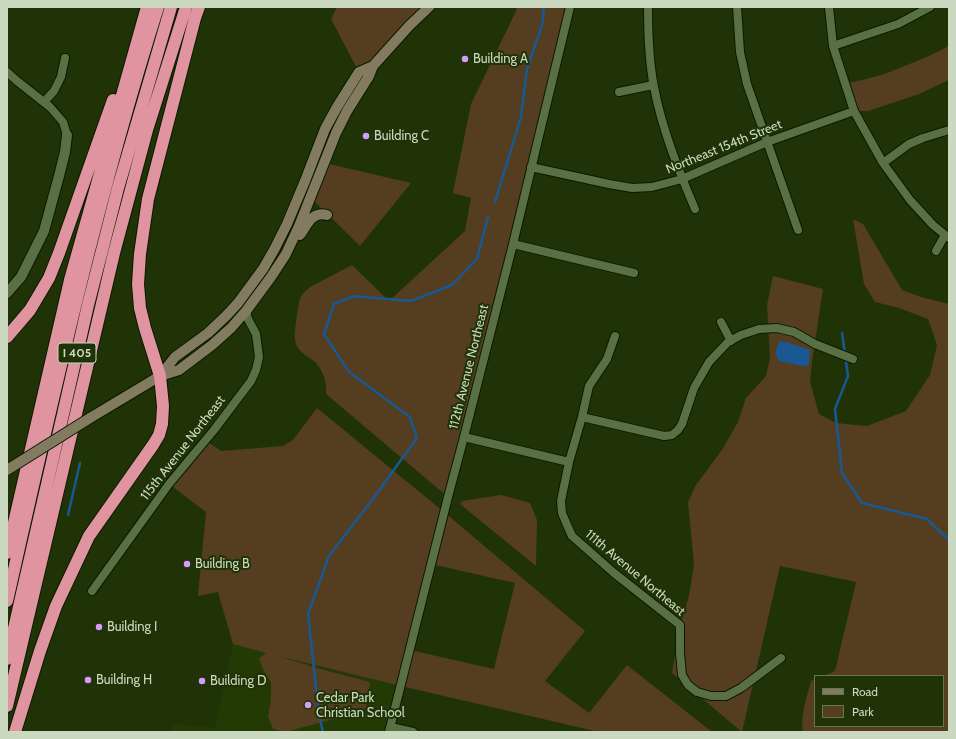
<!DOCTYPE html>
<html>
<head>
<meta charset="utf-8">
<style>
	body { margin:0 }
	#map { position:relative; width:956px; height:739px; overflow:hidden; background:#203307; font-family:Cabin,sans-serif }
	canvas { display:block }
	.frame { position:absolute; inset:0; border:8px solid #cbd9c0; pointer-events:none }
	.legend { position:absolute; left:814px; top:675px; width:130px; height:52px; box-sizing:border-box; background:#203307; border:1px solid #647551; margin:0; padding:5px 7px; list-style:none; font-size:12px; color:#cbd9c0 }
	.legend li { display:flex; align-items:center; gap:8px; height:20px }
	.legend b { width:20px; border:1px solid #647551 }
</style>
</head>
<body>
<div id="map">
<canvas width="956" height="739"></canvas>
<div class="frame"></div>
<ul class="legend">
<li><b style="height:5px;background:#827b5f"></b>Road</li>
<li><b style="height:11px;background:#553d1f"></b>Park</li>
</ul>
</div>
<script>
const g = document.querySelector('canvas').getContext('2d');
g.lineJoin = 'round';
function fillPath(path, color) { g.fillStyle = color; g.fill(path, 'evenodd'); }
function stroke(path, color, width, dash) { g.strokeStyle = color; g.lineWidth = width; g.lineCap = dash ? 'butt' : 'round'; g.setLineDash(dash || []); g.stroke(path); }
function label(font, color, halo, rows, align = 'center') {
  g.font = font + ' Cabin,sans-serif'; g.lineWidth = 4; g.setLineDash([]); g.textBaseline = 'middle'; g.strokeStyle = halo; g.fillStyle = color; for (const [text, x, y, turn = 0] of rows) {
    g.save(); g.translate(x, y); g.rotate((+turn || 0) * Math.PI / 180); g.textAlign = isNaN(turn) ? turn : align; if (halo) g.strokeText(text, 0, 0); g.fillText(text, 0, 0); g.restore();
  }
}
const built = new Path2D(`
	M233,644L401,686L389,732H171L174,724L215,728Z`);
const green = new Path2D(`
	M337,7H429L361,76L331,19Z
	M515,7H570L448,497L326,394C327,382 323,370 315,362C309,357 302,354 298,348C297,346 295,342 295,339C294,334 298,304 300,299C301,294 307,290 310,287L352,265L389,301L465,231L471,198L453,193L471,104L517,9Z
	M949,46V80L919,94L868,111H854L845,84L882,75L927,57Z
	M329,164L411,183L360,246L314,201L317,198L319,187Z
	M853,219L863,224L902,290L921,297L949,304V732H803C800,715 807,697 811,681L815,679V726H943V676H823L835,671L856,582L780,566L742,732L672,673L680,625L689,596L694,564L688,502L696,485L722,450L738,422L746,398L766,376L770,358L767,305L773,276L823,289L812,361L810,382L819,414L836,423L867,426L906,411L930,375L937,345L928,319L899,308L875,302L864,284Z
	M317,408L444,512L585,631L545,681L589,713L627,665L712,732H599L401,686L278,656L317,668L370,682L366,708L337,718L285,732L273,729L268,716L271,700V683L263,669L259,659L266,653L233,644L218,592L198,596L206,512L169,484L205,440L221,451L283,446L293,440ZM431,564L515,583L494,669L410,650Z
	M501,495L530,503L537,520L536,566L460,504L462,501Z`);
const water = new Path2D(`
	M780,341L789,343L810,350L809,365L802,366L794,364L779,361C774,354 776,348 780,341Z`);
const stream = new Path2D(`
	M495,202L521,117L527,69L542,25L544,7
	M842,333L848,376L835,409L842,473L862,503L927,519L949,540
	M68,515L80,463
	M323,732L319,715L308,614L329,556L372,500L417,438L410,417L349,372L324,334L334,304L354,296L411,301L452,285L477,259L488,217`);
const minor = new Path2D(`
	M648,7C648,32 649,62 654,87C662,129 678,169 695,209
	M737,7L740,52L747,84L798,230
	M829,7L833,46L854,111L883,163L910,200L933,225L949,238
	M833,46L898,24L930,7
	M7,72L17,81L50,107L63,122L67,135
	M619,92L653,85
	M44,102L54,91L61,77L65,58
	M883,163L909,144L923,138L949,130
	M531,167L609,184L632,188L652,187L682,179L767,142L854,111
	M513,244L634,273
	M936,251L945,235
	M721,322L731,341
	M615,336L607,359L589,386L582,417L569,462L561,501L562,513L567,525L572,536L614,573L680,625V653L682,675L688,685L697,692L711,696H726L741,688L781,658
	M582,417L664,436L672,435L678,430L682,424L694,388L709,362L728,342L741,335L759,329L777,328L794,332L815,344L853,359
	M464,437L569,462
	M92,591L169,484L214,430L251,381L256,370L259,357L256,334L248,319L246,311
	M391,727L413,732
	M389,732L448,497L464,437L513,244L570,7`);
const tertiary = new Path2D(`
	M7,293L21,277L44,231L59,176L65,152L67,135`);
const secondary = new Path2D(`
	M300,235C307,225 312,211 327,215
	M160,376L175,357L208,333L226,316L238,303L263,269L275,248L287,224L305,181L325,129L337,107L359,72L373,66L409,26L429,7
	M90,418L160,376L179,370L212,345L231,328L246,311L271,277L286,254L299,226L336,133L347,111L369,76L373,66`);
const motorway = new Path2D(`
	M7,337L30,310L49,278L59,253L113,100
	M7,553L70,280L147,7
	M7,601C52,401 96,202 158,7
	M7,659L88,305L118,188L171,7
	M7,706L114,253L147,130L186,7
	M15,732L40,651L56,606L89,536L153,445L159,435L162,424L163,406L160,376L145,328L140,308L138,284L140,254L148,199L195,18L199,7`);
const secondaryBridge = new Path2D(`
	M7,470L90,418`);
const markers = [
	[465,59,4,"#d49cfb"],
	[366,136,4,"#d49cfb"],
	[187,564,4,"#d49cfb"],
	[99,627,4,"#d49cfb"],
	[88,680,4,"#d49cfb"],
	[202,681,4,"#d49cfb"],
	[308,705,4,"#d49cfb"]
];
const shields = [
	[77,353,38]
];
const shieldNames = [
	["I 405",77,353]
];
const poiNames = [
	["Building A",473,59],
	["Building C",374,136],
	["Building B",195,564],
	["Building I",107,627],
	["Building H",96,680],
	["Building D",210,681],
	["Cedar Park",316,698],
	["Christian School",316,713]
];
const streetNames = [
	["Northeast 154th Street",724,147,-22],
	["112th Avenue Northeast",469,367,-76],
	["115th Avenue Northeast",183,448,-52],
	["111th Avenue Northeast",635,573,40]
];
fillPath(built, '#233a04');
fillPath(green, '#553d1f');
fillPath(water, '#185893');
stroke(stream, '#185893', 2.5);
stroke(minor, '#0b1900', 10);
stroke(tertiary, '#0b1900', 12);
stroke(secondary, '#0b1900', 12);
stroke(motorway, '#0b1900', 14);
stroke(minor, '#597044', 8);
stroke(tertiary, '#597044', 10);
stroke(secondary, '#827b5f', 10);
stroke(motorway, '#e0949f', 12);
stroke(secondaryBridge, '#0b1900', 12, []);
stroke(secondaryBridge, '#827b5f', 10);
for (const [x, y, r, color] of markers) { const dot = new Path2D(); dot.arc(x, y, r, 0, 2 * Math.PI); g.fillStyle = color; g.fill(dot); stroke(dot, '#203307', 1.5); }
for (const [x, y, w] of shields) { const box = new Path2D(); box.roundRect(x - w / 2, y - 10, w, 20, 3); g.fillStyle = '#203307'; g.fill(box); stroke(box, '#cbd9c0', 1); }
label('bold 12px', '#cbd9c0', null, shieldNames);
label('13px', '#cbd9c0', '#203307', poiNames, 'left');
label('13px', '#cbd9c0', '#203307', streetNames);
</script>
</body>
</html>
